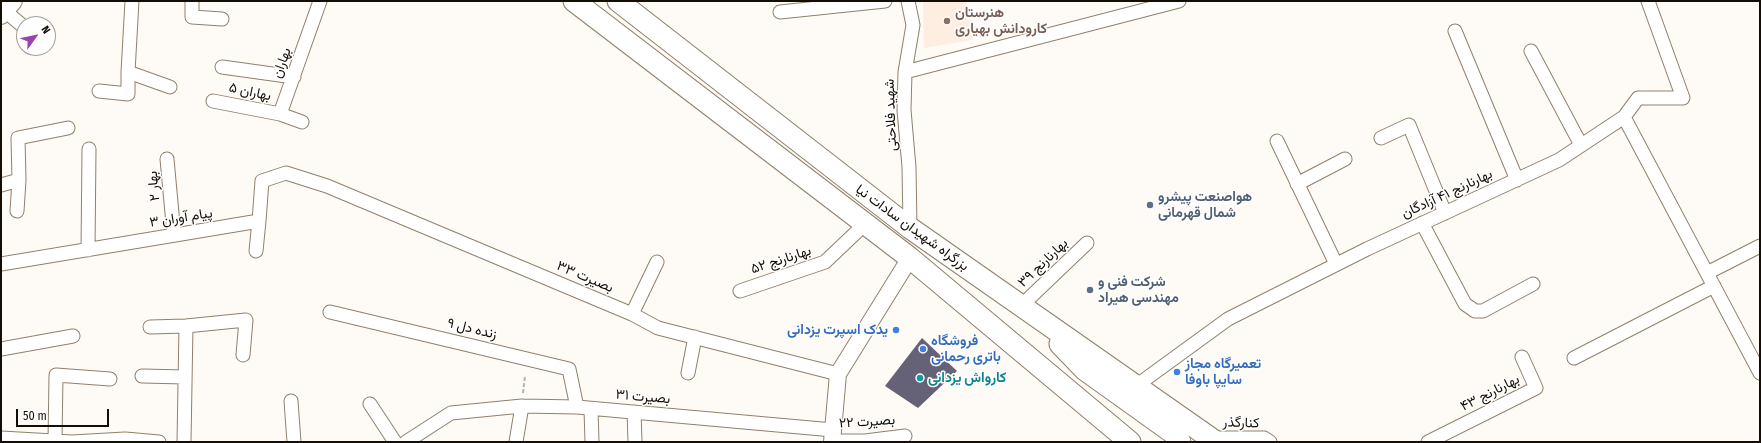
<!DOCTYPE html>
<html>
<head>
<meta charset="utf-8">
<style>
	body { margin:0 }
	#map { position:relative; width:1761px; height:443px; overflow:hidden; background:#fefaf6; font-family:"Fira Sans Condensed",sans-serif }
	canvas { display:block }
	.frame { position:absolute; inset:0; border:2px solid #130d06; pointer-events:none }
	.north { position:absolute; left:16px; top:16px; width:40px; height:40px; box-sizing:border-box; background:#fff; border:1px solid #a19e9b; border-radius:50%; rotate:57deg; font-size:11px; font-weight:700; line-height:16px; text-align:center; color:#130d06 }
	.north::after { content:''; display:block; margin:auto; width:14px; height:18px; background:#9742af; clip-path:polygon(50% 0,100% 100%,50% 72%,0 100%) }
	.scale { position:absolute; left:16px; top:409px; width:93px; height:18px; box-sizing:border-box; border:2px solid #130d06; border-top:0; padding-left:5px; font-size:12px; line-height:14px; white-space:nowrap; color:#130d06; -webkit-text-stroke:3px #fff; paint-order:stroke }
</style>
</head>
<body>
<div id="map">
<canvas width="1761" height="443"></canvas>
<div class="frame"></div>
<div class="north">N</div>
<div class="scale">50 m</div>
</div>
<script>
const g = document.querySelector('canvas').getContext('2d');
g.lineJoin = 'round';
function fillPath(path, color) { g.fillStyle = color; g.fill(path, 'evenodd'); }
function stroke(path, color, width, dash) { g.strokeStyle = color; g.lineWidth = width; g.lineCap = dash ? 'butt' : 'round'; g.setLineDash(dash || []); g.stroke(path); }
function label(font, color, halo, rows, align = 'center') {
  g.font = font + ' "Fira Sans Condensed",Vazirmatn,sans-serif'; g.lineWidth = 3; g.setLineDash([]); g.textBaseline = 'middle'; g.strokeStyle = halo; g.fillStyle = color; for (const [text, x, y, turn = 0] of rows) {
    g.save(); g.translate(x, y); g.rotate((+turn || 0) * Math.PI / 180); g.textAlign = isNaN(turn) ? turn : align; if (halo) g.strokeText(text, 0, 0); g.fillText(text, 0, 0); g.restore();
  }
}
const education = new Path2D(`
	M923,1H966L973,40L924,48Z`);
const building = new Path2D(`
	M922,338L957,371L918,408L885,386Z`);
const path = new Path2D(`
	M523,393L525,376`);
const minor = new Path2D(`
	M132,1L128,72L170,87
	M192,1V17L222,19
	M908,1L913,25L905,72L904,110L909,167L910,228
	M5,11L24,27
	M780,12L885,1
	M1455,31L1517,180
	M1531,51L1581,145
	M222,67L294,77
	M905,72L1179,1
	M99,91L128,94V72
	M213,101L280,114
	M1624,117L1760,373
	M302,122L280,114L320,1
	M1381,138L1409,125L1445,213
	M1277,141L1336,264
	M167,159L174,235
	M1297,184L1345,159
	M1,185L19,180L18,138L68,128
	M17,211L19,180
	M1422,223L1465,304L1475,311H1483L1533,284
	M88,250L89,149
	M256,251L259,221
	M1,264L259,221L262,181L286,173L327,186L632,314L658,328L838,374
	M1707,273L1760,246
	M740,291L825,262L866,223
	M1021,306L1087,243
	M330,312L569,369L577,407
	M632,314L657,262
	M150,327L186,326
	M1,349L73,336
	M1574,358L1714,286
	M688,373L695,337
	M142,376L185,377
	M1136,386L1228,319L1367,249L1559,160L1624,117L1638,98H1683L1648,1
	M291,401L294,442
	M370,404L395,442
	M591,409L592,442
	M634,412L635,442
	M1,438L72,442L125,439L159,442
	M1211,438H1264L1270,442
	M55,441L56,375L110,379
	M832,441H865L905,436
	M184,442L186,326L246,320L243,355
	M406,442L451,413L522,406L577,407L833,430
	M516,442L522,406
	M1428,442L1536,388L1522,357`);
const tertiary = new Path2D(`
	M832,442L838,374L910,258`);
const secondary = new Path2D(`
	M1,15L13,1`);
const trunk = new Path2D(`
	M574,1L910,258L1130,442
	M618,1L910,228L1216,442
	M1060,344L1085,370L1173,433L1180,442`);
const markers = [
	[947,21,4,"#8d6e63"],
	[1150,205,4,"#5c6f8a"],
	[1090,290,4,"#5c6f8a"],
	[896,330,4,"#3f7fe0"],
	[923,349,4,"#3f7fe0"],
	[1177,372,4,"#3f7fe0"],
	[920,378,4,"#0f9aa8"]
];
const educationNames = [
	["هنرستان",955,13],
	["کارودانش بهیاری",955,29]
];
const streetNames = [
	["بهاران",282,63,-70],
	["بهاران ۵",250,92,12],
	["شهید فلاحتی",891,115,-92],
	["بهار ۲",154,186,-95],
	["بهارنارنج ۴۱ آزادگان",1447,194,-25],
	["پیام آوران ۳",181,218,-9],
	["بزرگراه شهیدان سادات نیا",912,228,36],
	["بهارنارنج ۵۲",781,260,-18],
	["بهارنارنج ۳۹",1043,263,-44],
	["بصیرت ۳۳",585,277,23],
	["زنده دل ۹",472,329,14],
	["بهارنارنج ۴۳",1490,393,-27],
	["بصیرت ۳۱",643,397,5],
	["بصیرت ۲۲",867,422,-4],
	["کنارگذر",1241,423,2]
];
const serviceNames = [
	["هواصنعت پیشرو",1158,197],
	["شمال قهرمانی",1158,213],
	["شرکت فنی و",1098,282],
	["مهندسی هیراد",1098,298]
];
const shopNames = [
	["یدک اسپرت یزدانی",888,330,"right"],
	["فروشگاه",931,341],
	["باتری رحمانی",931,357],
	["تعمیرگاه مجاز",1185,364],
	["سایپا باوفا",1185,380]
];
const cultureNames = [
	["کارواش یزدانی",928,378]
];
fillPath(education, '#fdeee1');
fillPath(building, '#656278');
stroke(minor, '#90806c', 15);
stroke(tertiary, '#90806c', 18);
stroke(secondary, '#90806c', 20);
stroke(trunk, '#90806c', 23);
stroke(path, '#b6b1ac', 2, [4, 2]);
stroke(minor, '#fff', 13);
stroke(tertiary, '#fff', 16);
stroke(secondary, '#fff', 18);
stroke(trunk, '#fff', 21);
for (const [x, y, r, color] of markers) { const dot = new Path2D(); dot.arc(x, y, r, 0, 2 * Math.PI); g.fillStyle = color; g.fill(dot); stroke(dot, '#fff', 1.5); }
label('bold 14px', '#785e54', '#fff', educationNames, 'left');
label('14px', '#130d06', '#fff', streetNames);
label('bold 14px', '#4e5e75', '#fff', serviceNames, 'left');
label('bold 14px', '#366cbe', '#fff', shopNames, 'left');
label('bold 14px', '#0d838f', '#fff', cultureNames, 'left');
</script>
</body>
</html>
